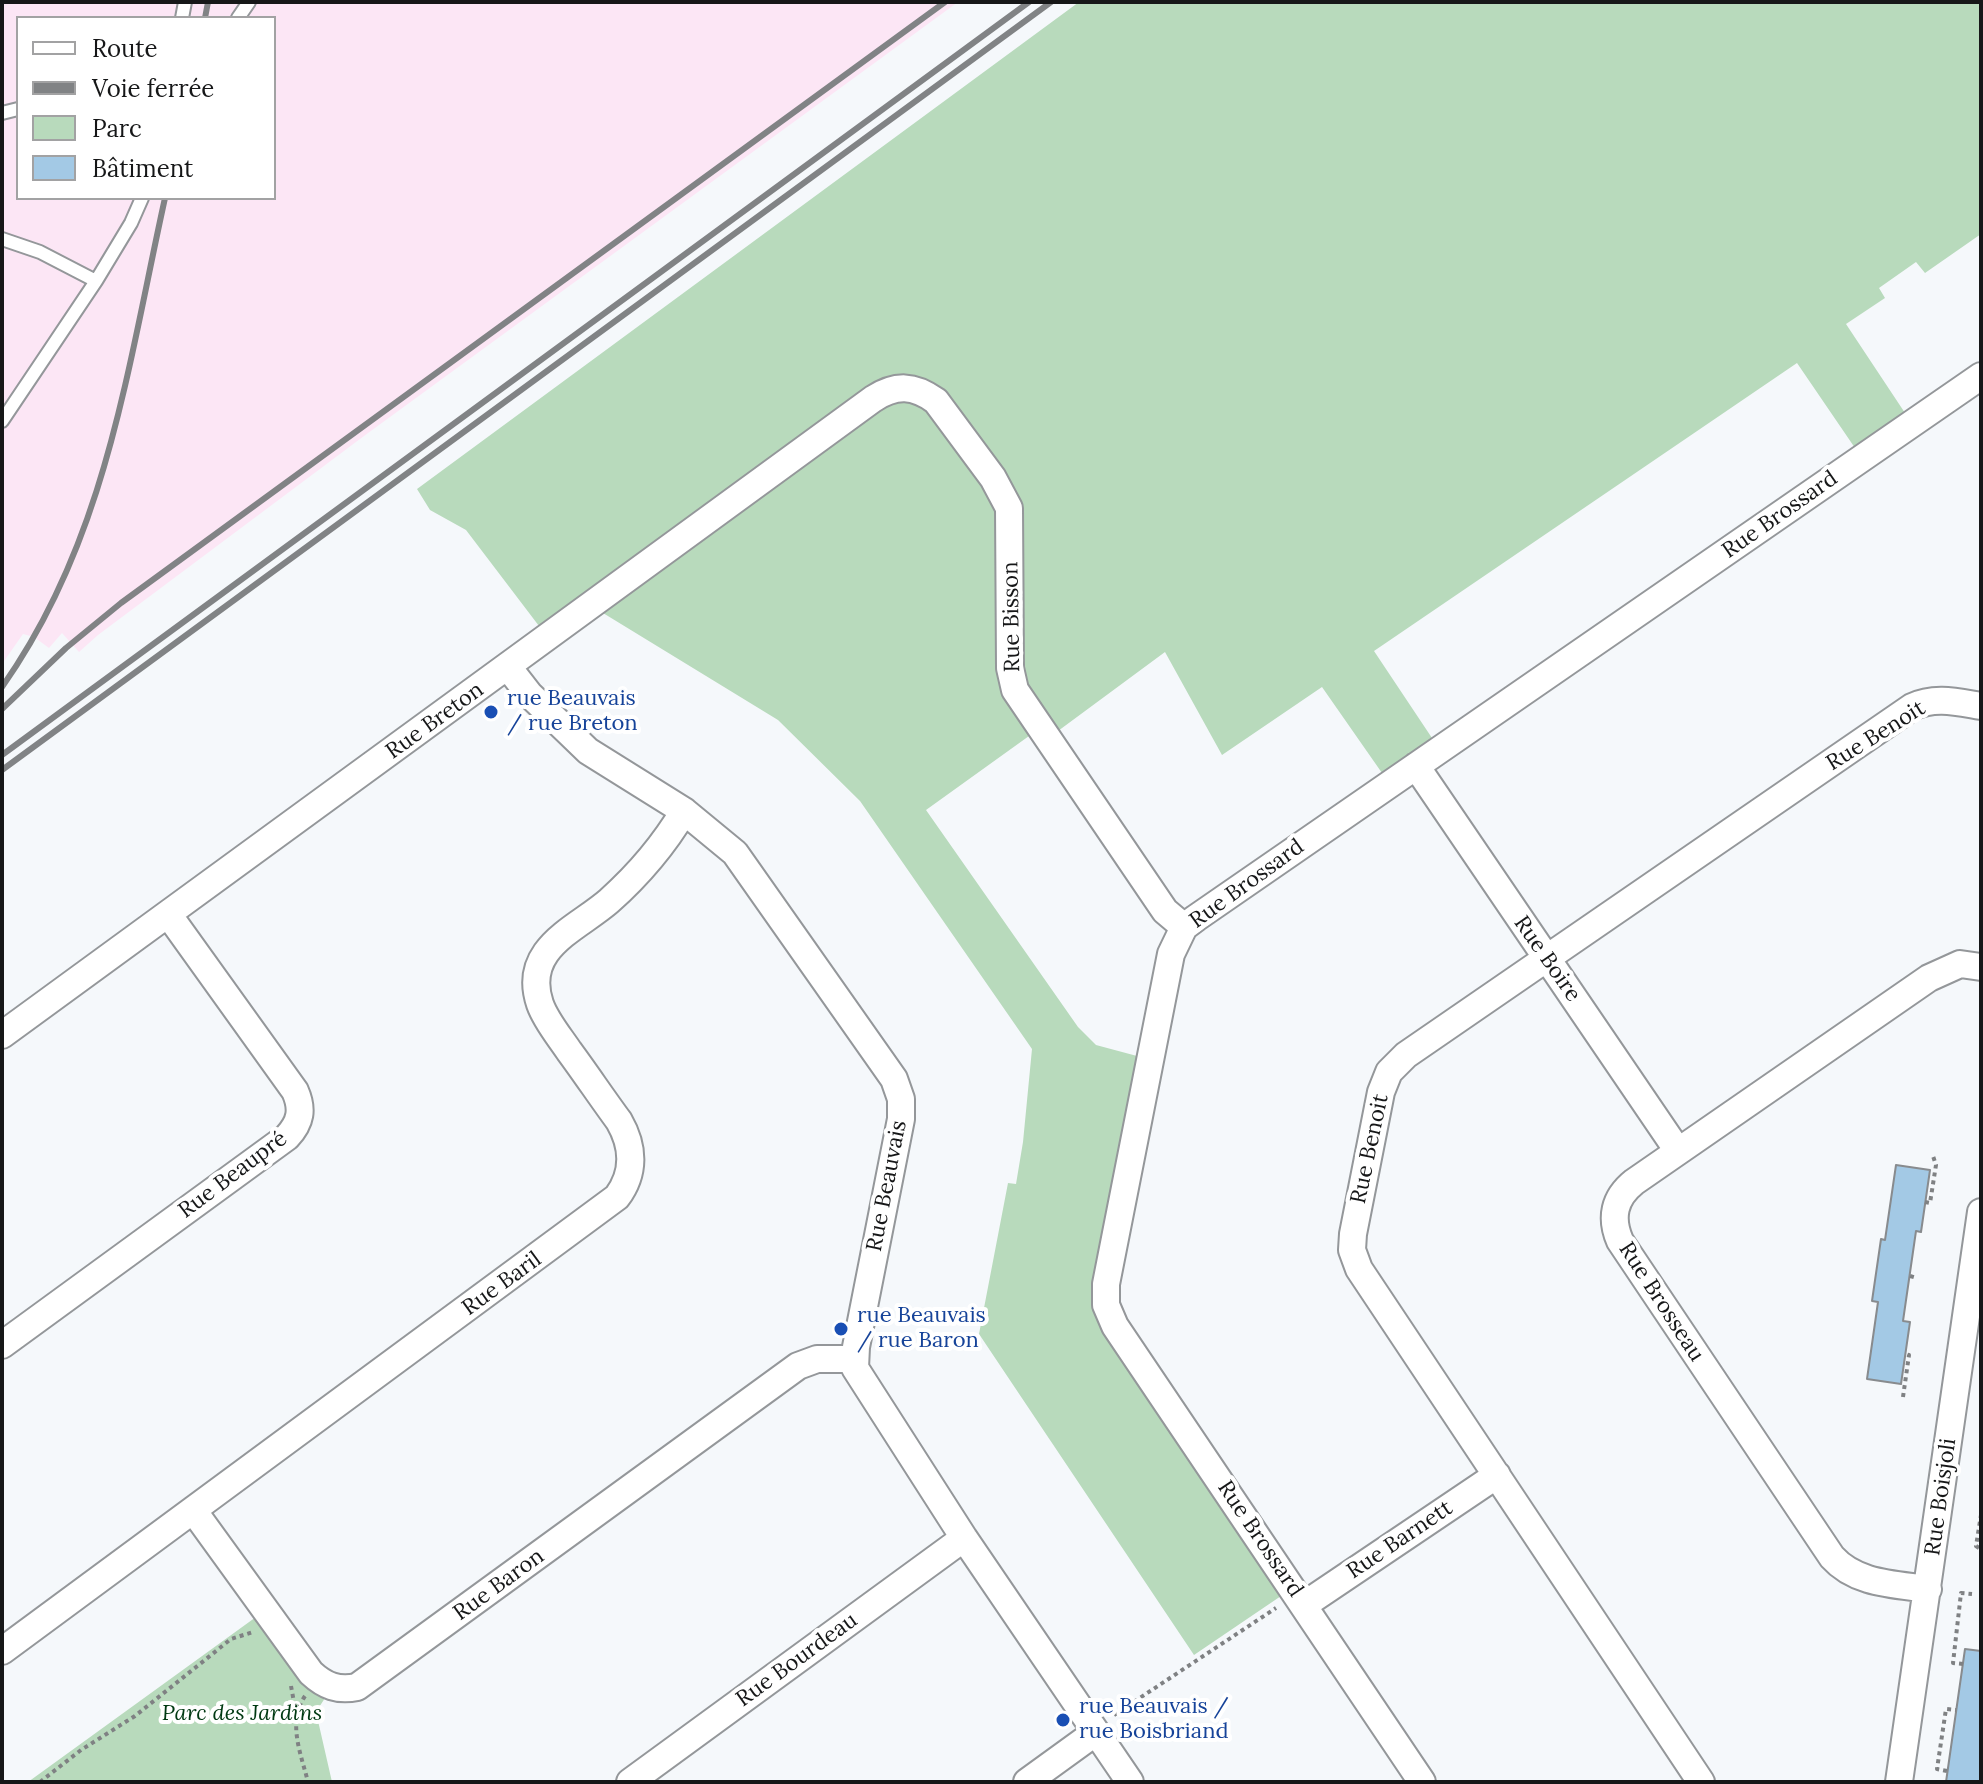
<!DOCTYPE html>
<html>
<head>
<meta charset="utf-8">
<style>
	body { margin:0 }
	#map { position:relative; width:1983px; height:1784px; overflow:hidden; background:#f5f8fb; font-family:Lora,serif }
	canvas { display:block }
	.frame { position:absolute; inset:0; border:4px solid #161718; pointer-events:none }
	.legend { position:absolute; left:16px; top:16px; width:260px; height:184px; box-sizing:border-box; background:#fff; border:2px solid #a2a2a3; margin:0; padding:10px 14px; list-style:none; font-size:24px; color:#161718 }
	.legend li { display:flex; align-items:center; gap:16px; height:40px }
	.legend b { width:40px; border:2px solid #a2a2a3 }
</style>
</head>
<body>
<div id="map">
<canvas width="1983" height="1784"></canvas>
<div class="frame"></div>
<ul class="legend">
<li><b style="height:10px;background:#fff"></b>Route</li>
<li><b style="height:10px;background:#818385"></b>Voie ferrée</li>
<li><b style="height:22px;background:#b8dabc"></b>Parc</li>
<li><b style="height:22px;background:#a3c9e5"></b>Bâtiment</li>
</ul>
</div>
<script>
const g = document.querySelector('canvas').getContext('2d');
g.lineJoin = 'round';
function fillPath(path, color) { g.fillStyle = color; g.fill(path, 'evenodd'); }
function stroke(path, color, width, dash) { g.strokeStyle = color; g.lineWidth = width; g.lineCap = dash ? 'butt' : 'round'; g.setLineDash(dash || []); g.stroke(path); }
function label(font, color, halo, rows, align = 'center') {
  g.font = font + ' Lora,serif'; g.lineWidth = 8; g.setLineDash([]); g.textBaseline = 'middle'; g.strokeStyle = halo; g.fillStyle = color; for (const [text, x, y, turn = 0] of rows) {
    g.save(); g.translate(x, y); g.rotate((+turn || 0) * Math.PI / 180); g.textAlign = isNaN(turn) ? turn : align; if (halo) g.strokeText(text, 0, 0); g.fillText(text, 0, 0); g.restore();
  }
}
const industrial = new Path2D(`
	M2,2H958L364,436L98,635L79,652L62,633L49,648L34,637L23,634L2,664ZM18,18H274V198H18Z`);
const green = new Path2D(`
	M1079,2H1981V234L1925,273L1916,262L1879,288L1885,298L1846,324L1905,413L1855,448L1797,363L1374,651L1432,738L1382,773L1322,687L1222,755L1165,652L1058,731L1028,690L1022,672L1021,516L945,392C920,375 907,371 877,382L539,626L466,530L430,510L417,489Z
	M901,398L929,409L995,502L1024,726L1029,736L926,810L1078,1027L1096,1045L1137,1056L1093,1289L1092,1306L1103,1330L1281,1596L1194,1655L979,1334L1008,1183L1016,1184L1023,1142L1032,1049L860,801L778,720L603,613L885,403Z
	M256,1617L316,1692L325,1698L316,1712L332,1782H28Z`);
const building = new Path2D(`
	M1896,1165L1930,1170L1921,1232L1916,1231L1903,1321L1910,1322L1901,1384L1867,1379L1878,1302L1872,1301L1881,1239L1885,1240Z
	M1965,1649L1981,1651V1782H1946Z`);
const path = new Path2D(`
	M1925,1202L1930,1203L1936,1165L1933,1156
	M1910,1276L1917,1278
	M1903,1397L1909,1355L1905,1354
	M1979,1548L1976,1546L1981,1515
	M1963,1664L1953,1663L1961,1593L1972,1594
	M291,1686L296,1713
	M305,1696C287,1722 301,1754 308,1782
	M1114,1715L1276,1608
	M1947,1771L1937,1769L1946,1709L1956,1710
	M40,1782L81,1750L135,1716L231,1639L253,1632`);
const lane = new Path2D(`
	M182,18L185,2
	M238,18L249,2
	M2,113L18,109
	M2,239L40,252L96,281
	M2,421L96,281L131,223L142,198`);
const street = new Path2D(`
	M508,667L529,694L588,751L684,811L735,853L894,1079L901,1099V1119L856,1347L855,1368L964,1538L1130,1782
	M1416,766L1678,1151
	M2,1035L873,399C896,384 914,385 936,401L993,478L1009,508L1010,668L1015,690L1165,911L1184,927
	M2,1345L287,1137C301,1122 303,1109 295,1091L168,914
	M193,1510L311,1673C325,1686 338,1691 357,1687L798,1366L817,1359H854
	M1928,1589C1894,1584 1856,1584 1832,1557L1620,1241C1610,1218 1614,1198 1634,1182L1929,978L1960,964L1981,967
	M1304,1605L1497,1475
	M2,1651L617,1197C635,1173 634,1147 619,1121C602,1098 586,1074 569,1051C559,1036 546,1021 540,1004C521,948 577,929 609,901C637,876 665,843 684,811
	M630,1782L964,1538
	M1027,1782L1096,1732
	M1422,1782L1115,1326L1106,1305V1284L1171,954L1184,927L1196,918L1981,376
	M1701,1782L1359,1269L1352,1250L1353,1234L1381,1092L1389,1072L1406,1055L1912,707C1935,696 1957,702 1981,706
	M1899,1782L1981,1212`);
const rail = new Path2D(`
	M205,18L208,2
	M2,687C106,540 127,370 165,198
	M2,709L66,648L121,603L945,2
	M2,755L1029,2
	M2,770L1051,2`);
const markers = [
	[491,712,8,"#1a4fb4"],
	[841,1329,8,"#1a4fb4"],
	[1063,1720,8,"#1a4fb4"]
];
const streetNames = [
	["Rue Brossard",1780,515,-35],
	["Rue Bisson",1012,617,-91],
	["Rue Breton",435,721,-36],
	["Rue Benoit",1876,736,-32],
	["Rue Brossard",1247,884,-36],
	["Rue Boire",1547,959,55],
	["Rue Benoit",1370,1149,-78],
	["Rue Beaupré",233,1175,-37],
	["Rue Beauvais",887,1186,-79],
	["Rue Baril",502,1284,-36],
	["Rue Brosseau",1661,1302,57],
	["Rue Boisjoli",1941,1497,-82],
	["Rue Brossard",1260,1539,56],
	["Rue Barnett",1400,1540,-34],
	["Rue Baron",499,1585,-36],
	["Rue Bourdeau",797,1660,-36]
];
const transitNames = [
	["rue Beauvais",507,699],
	["/ rue Breton",507,724],
	["rue Beauvais",857,1316],
	["/ rue Baron",857,1341],
	["rue Beauvais /",1079,1707],
	["rue Boisbriand",1079,1732]
];
const parkNames = [
	["Parc des Jardins",242,1714]
];
fillPath(industrial, '#fce6f5');
fillPath(green, '#b8dabc');
fillPath(building, '#a3c9e5');
stroke(building, '#888b8e', 2);
stroke(lane, '#94979a', 16);
stroke(street, '#94979a', 30);
stroke(path, '#7f8183', 4, [4, 4]);
stroke(lane, '#fff', 12);
stroke(street, '#fff', 26);
stroke(rail, '#818385', 6);
for (const [x, y, r, color] of markers) { const dot = new Path2D(); dot.arc(x, y, r, 0, 2 * Math.PI); g.fillStyle = color; g.fill(dot); stroke(dot, '#fff', 3); }
label('22px', '#161718', '#fff', streetNames);
label('22px', '#164399', '#fff', transitNames, 'left');
label('italic 22px', '#003912', '#fff', parkNames);
</script>
</body>
</html>
